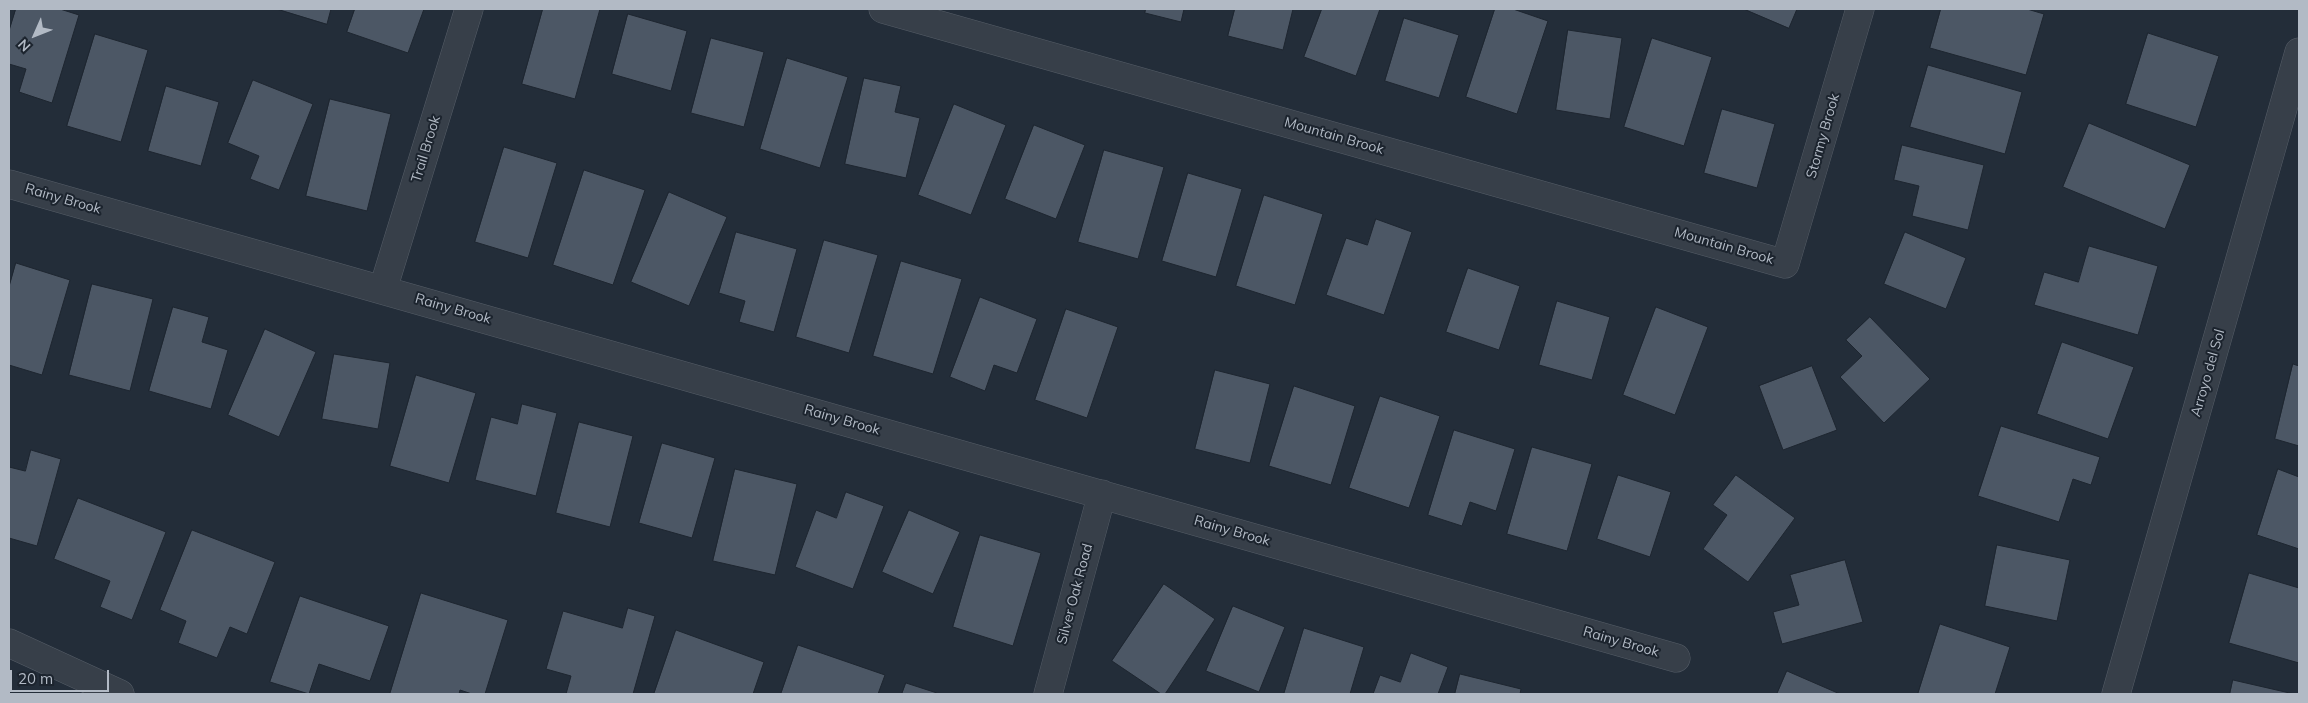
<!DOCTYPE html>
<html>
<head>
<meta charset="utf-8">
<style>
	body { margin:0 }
	#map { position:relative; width:2308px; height:703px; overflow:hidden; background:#232d39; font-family:Mulish,sans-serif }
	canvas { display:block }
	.frame { position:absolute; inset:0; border:10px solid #b2bac5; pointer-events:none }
	.north { position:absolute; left:10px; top:10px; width:50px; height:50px; -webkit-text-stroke:4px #1c242e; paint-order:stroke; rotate:226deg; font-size:14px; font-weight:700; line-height:20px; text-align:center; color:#b2bac5 }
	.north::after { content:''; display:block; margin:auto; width:18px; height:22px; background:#b2bac5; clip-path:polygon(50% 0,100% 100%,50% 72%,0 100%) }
	.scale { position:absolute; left:10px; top:670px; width:99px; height:22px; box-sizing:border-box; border:2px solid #b2bac5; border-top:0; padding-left:6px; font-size:15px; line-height:18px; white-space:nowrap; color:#b2bac5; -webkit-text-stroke:4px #1c242e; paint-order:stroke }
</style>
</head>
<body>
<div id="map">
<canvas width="2308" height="703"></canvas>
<div class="frame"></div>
<div class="north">N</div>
<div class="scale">20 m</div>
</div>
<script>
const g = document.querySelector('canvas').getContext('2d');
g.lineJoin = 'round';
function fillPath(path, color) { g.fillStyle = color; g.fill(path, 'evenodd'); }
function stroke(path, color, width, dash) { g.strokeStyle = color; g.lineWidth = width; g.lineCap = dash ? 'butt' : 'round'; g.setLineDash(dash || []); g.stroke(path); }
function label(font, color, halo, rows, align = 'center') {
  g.font = font + ' Mulish,sans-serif'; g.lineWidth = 4; g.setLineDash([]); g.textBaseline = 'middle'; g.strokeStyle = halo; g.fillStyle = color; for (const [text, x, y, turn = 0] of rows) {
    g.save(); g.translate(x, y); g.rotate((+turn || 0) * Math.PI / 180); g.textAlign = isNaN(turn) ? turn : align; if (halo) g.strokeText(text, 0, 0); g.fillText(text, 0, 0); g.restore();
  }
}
const building = new Path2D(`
	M16,9H60L79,15L52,103L19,92L26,69L9,64V31Z
	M277,9H331L327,24Z
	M355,9H424L408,53L347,32Z
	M543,9H600L575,99L522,84Z
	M1146,9H1184L1181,22L1145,13Z
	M1235,9H1293L1283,50L1228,36Z
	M1322,9H1380L1356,76L1304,57Z
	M1495,9H1513L1548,21L1517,114L1466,97Z
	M1744,9H1797L1789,28Z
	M1941,9H2027L2044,14L2026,75L1930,48Z
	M628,14L687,31L671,91L612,74Z
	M1404,18L1459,35L1439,98L1385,81Z
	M1568,30L1622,38L1610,119L1556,110Z
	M2148,33L2219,56L2196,127L2126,104Z
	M95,34L148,50L121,142L67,126Z
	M711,38L764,52L744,127L691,113Z
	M1652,38L1712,57L1684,146L1624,127Z
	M787,58L848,77L820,168L760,149Z
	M1928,65L2022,92L2005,154L1910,127Z
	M864,78L901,86L895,112L920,118L906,178L845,164Z
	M253,80L313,104L279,190L250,179L259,156L228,143Z
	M166,86L219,102L201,166L148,151Z
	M330,99L391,114L367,211L306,196Z
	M954,104L1006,125L971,215L918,195Z
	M1722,109L1775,124L1757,188L1704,173Z
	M2089,123L2190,165L2165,229L2063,187Z
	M1034,125L1085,145L1056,219L1005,199Z
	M1902,145L1984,165L1968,230L1912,216L1919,186L1894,180Z
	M504,147L557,163L528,258L475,242Z
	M1104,150L1164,167L1138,259L1078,242Z
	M584,170L645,190L613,285L553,265Z
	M1188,173L1242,189L1216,277L1162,261Z
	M669,192L727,217L689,306L631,282Z
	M1264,195L1323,214L1295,305L1236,286Z
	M1376,219L1412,232L1384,315L1326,295L1346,238L1367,245Z
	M736,232L797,249L774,332L739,322L745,301L719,293Z
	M1905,232L1966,258L1946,309L1884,284Z
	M824,240L878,255L849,353L796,337Z
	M2089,246L2158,266L2138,335L2034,305L2044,272L2078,282Z
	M901,261L962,279L933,374L873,356Z
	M16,263L70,280L42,375L9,365V287Z
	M1468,268L1520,286L1499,350L1446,332Z
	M92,284L153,299L130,391L69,375Z
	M980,297L1037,319L1017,373L994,365L985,391L950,377Z
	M1557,301L1610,317L1592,380L1539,365Z
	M173,307L209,317L202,342L228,350L211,409L149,391Z
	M1656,307L1708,327L1675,415L1623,395Z
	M1066,309L1118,327L1087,418L1035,400Z
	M1870,317L1930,379L1884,423L1840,377L1862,356L1846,340Z
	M265,329L316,352L279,437L228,415Z
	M2062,342L2134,367L2108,439L2037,414Z
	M334,354L390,363L378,429L322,419Z
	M2293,364L2299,366V446L2275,439Z
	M1812,366L1837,430L1783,450L1759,386Z
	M1215,370L1270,384L1250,463L1195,449Z
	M416,375L476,393L449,483L390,466Z
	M1294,386L1355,406L1331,485L1269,466Z
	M1380,396L1440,416L1409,508L1349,488Z
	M522,404L557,413L536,496L475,480L491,417L517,424Z
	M579,422L633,436L610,527L556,513Z
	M2001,426L2100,457L2091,485L2073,479L2059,522L1978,496Z
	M1454,430L1515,449L1496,511L1470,502L1462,526L1428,515Z
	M662,443L715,458L692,538L639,523Z
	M1532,447L1592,464L1567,551L1507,534Z
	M31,450L61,459L37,546L9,538V467L25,471Z
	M735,469L797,484L775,575L713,561Z
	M2278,469L2299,477V549L2257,535Z
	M1618,475L1671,492L1650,557L1597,539Z
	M1736,475L1795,518L1748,582L1703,549L1727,515L1713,505Z
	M846,492L884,506L853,589L795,567L816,510L836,518Z
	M78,498L166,532L132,620L100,607L110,581L54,559Z
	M909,510L960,532L933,594L882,572Z
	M192,530L275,562L247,634L230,627L217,658L178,643L186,621L160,610Z
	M980,535L1041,553L1013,646L953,627Z
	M1997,545L2070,560L2057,621L1985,606Z
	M1845,560L1863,622L1782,644L1773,612L1799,605L1790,575Z
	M2249,573L2299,588V663L2229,643Z
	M1164,584L1215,619L1165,694H1161L1112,661Z
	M421,593L508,620L485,694H472L460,690L459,694H390Z
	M300,596L389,626L370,681L319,664L309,694L270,682Z
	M1233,606L1285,627L1259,692L1206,671Z
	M628,608L655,616L633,694H566L571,676L546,669L563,611L622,628Z
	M1940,624L2010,647L1995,694H1918Z
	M1304,628L1364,647L1350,694H1284Z
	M676,630L764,662L753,694H654Z
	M798,645L885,675L878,694H781Z
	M1411,653L1448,667L1438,694H1373L1380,675L1400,682Z
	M1787,671L1840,694H1777Z
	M1460,674L1521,689L1520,694H1455Z
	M2233,680L2294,694H2230Z
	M906,683L937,693V694H902Z`);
const minor = new Path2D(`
	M883,9L1785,264L1860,9
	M9,184L1676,658
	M383,289L469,9
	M9,643L120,694
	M1048,694L1102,494
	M2116,694L2299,52`);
const streetNames = [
	["Mountain Brook",1334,136,16],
	["Stormy Brook",1823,136,-74],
	["Trail Brook",426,149,-73],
	["Rainy Brook",63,199,16],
	["Mountain Brook",1724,246,16],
	["Rainy Brook",453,309,16],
	["Arroyo del Sol",2208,373,-74],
	["Rainy Brook",842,420,16],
	["Rainy Brook",1232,531,16],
	["Silver Oak Road",1075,594,-75],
	["Rainy Brook",1621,642,16]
];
fillPath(building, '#4c5765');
stroke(building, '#1e2630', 1);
stroke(minor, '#555d67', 29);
stroke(minor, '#373f49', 28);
label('14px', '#b2bac5', '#1c242e', streetNames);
</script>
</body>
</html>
